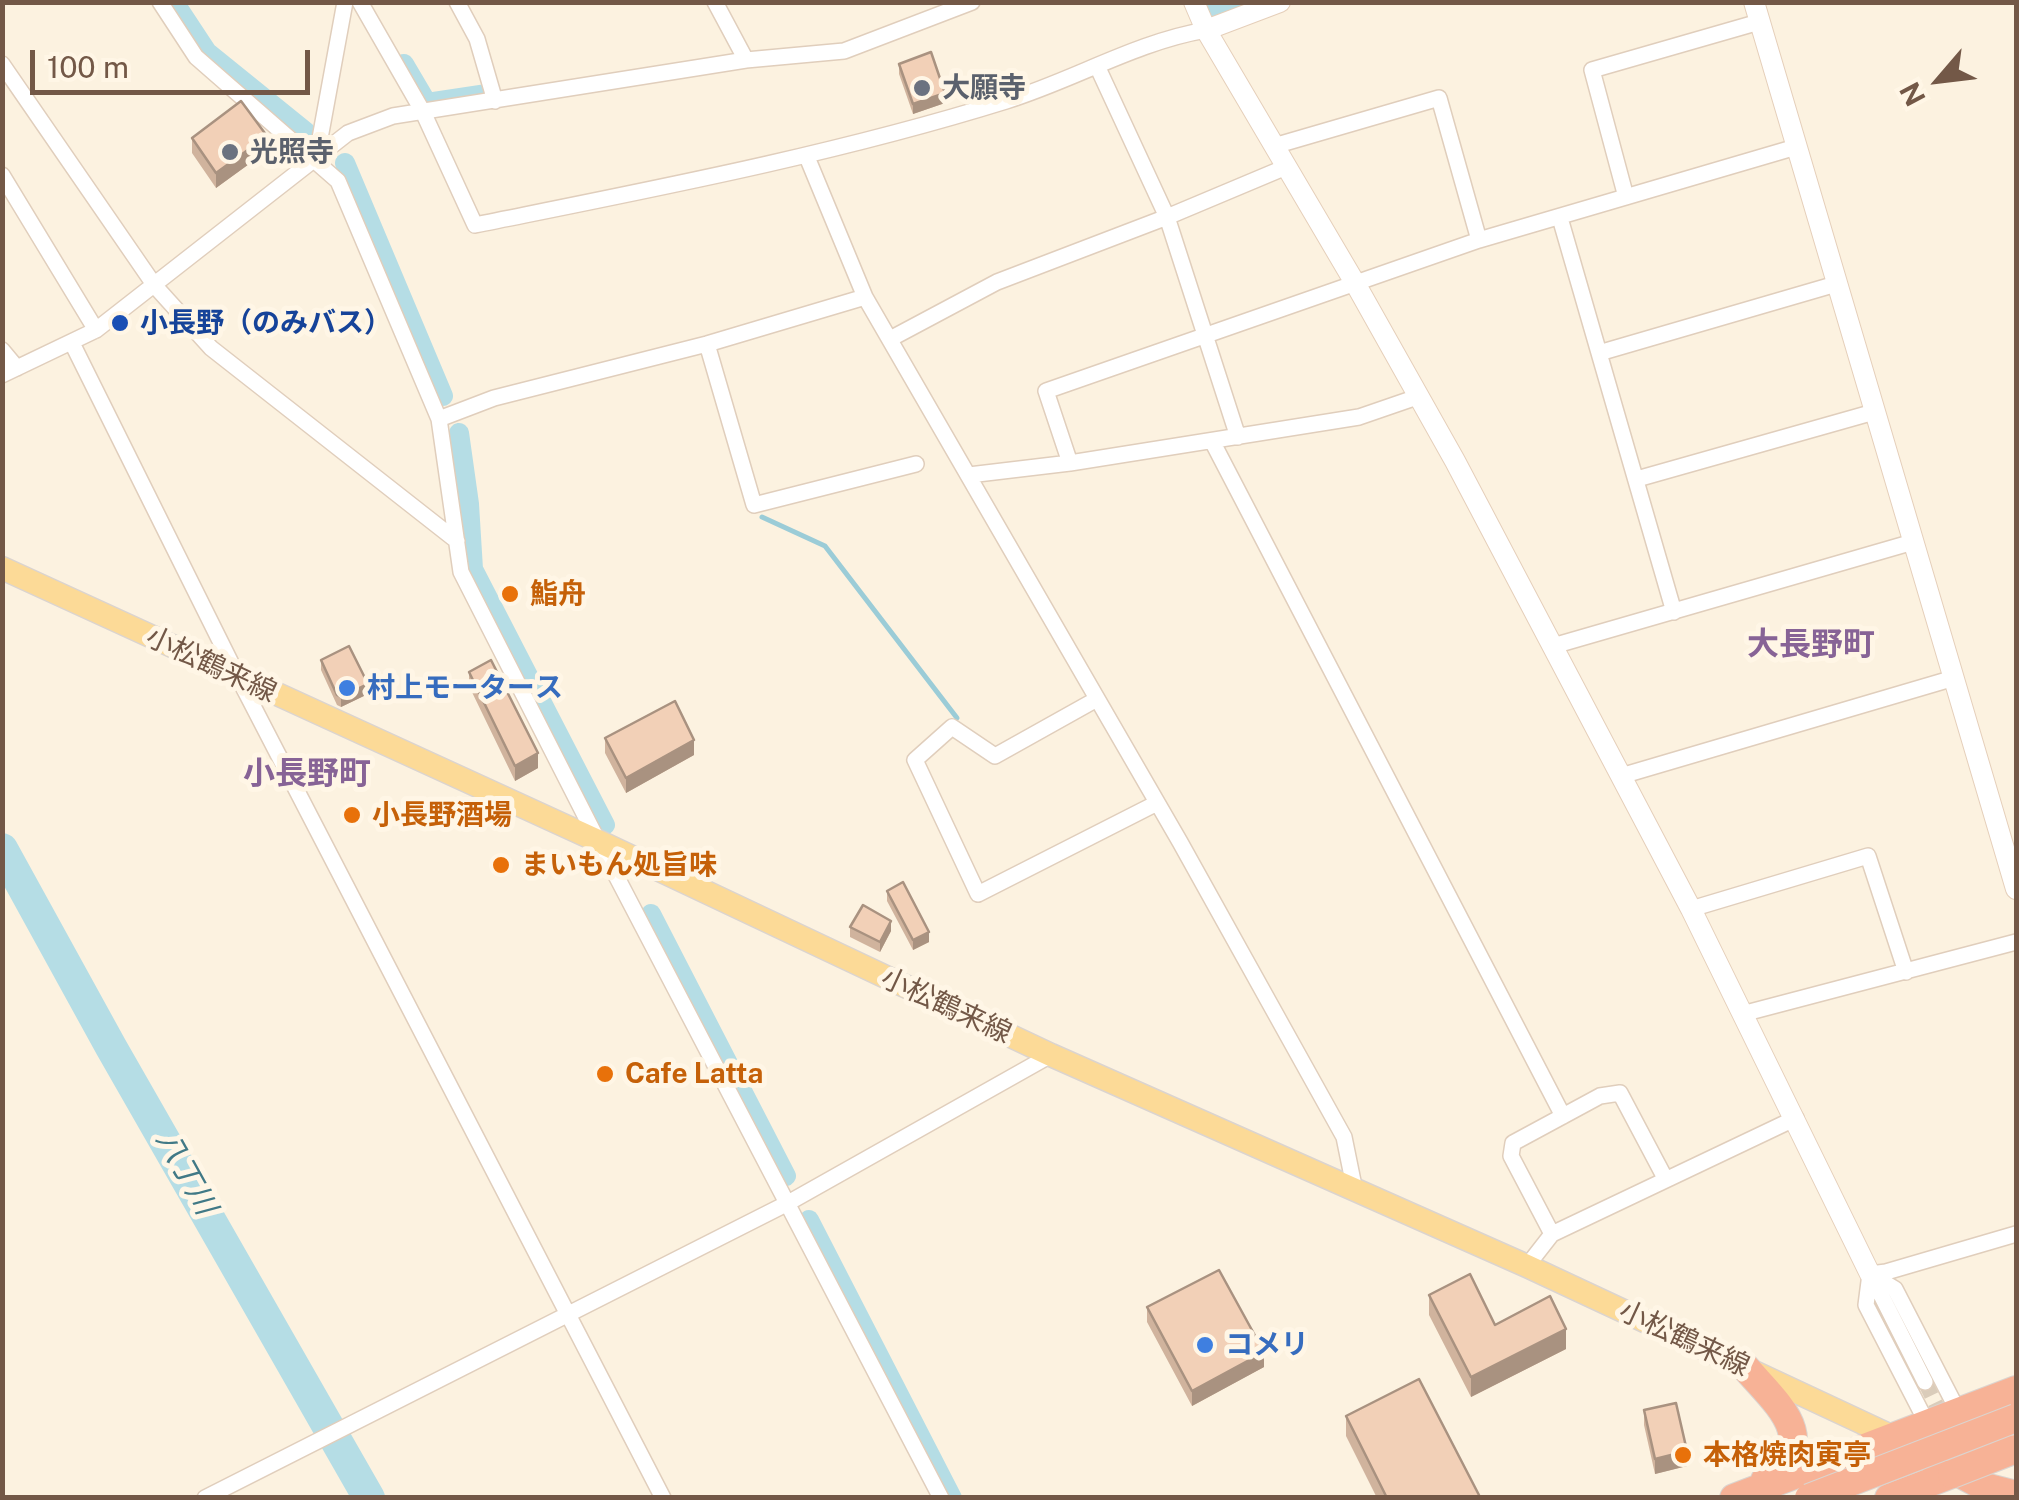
<!DOCTYPE html>
<html>
<head>
<meta charset="utf-8">
<style>
	body { margin:0 }
	#map { position:relative; width:2019px; height:1500px; overflow:hidden; background:#fcf2e0; font-family:"Public Sans",sans-serif }
	canvas { display:block }
	.frame { position:absolute; inset:0; border:5px solid #735847; pointer-events:none }
	.north { position:absolute; left:1889px; top:30px; width:100px; height:100px; -webkit-text-stroke:8px #fff6e6; paint-order:stroke; rotate:242deg; font-size:28px; font-weight:700; line-height:40px; text-align:center; color:#735847 }
	.north::after { content:''; display:block; margin:auto; width:35px; height:45px; background:#735847; clip-path:polygon(50% 0,100% 100%,50% 72%,0 100%) }
	.scale { position:absolute; left:30px; top:50px; width:280px; height:45px; box-sizing:border-box; border:5px solid #735847; border-top:0; padding-left:12px; font-size:30px; line-height:35px; white-space:nowrap; color:#735847; -webkit-text-stroke:8px #fff6e6; paint-order:stroke }
</style>
</head>
<body>
<div id="map">
<canvas width="2019" height="1500"></canvas>
<div class="frame"></div>
<div class="north">N</div>
<div class="scale">100 m</div>
</div>
<script>
const g = document.querySelector('canvas').getContext('2d');
g.lineJoin = 'round';
function stroke(path, color, width, dash) { g.strokeStyle = color; g.lineWidth = width; g.lineCap = dash ? 'butt' : 'round'; g.setLineDash(dash || []); g.stroke(path); }
function fillPath(path, color) { g.fillStyle = color; g.fill(path, 'evenodd'); }
function label(font, color, halo, rows, align = 'center') {
  g.font = font + ' "Public Sans","Noto Sans JP",sans-serif'; g.lineWidth = 10; g.setLineDash([]); g.textBaseline = 'middle'; g.strokeStyle = halo; g.fillStyle = color; for (const [text, x, y, turn = 0] of rows) {
    g.save(); g.translate(x, y); g.rotate((+turn || 0) * Math.PI / 180); g.textAlign = isNaN(turn) ? turn : align; if (halo) g.strokeText(text, 0, 0); g.fillText(text, 0, 0); g.restore();
  }
}
const stream = new Path2D(`
	M762,517L825,546L957,718`);
const canal = new Path2D(`
	M174,2L207,52L306,132
	M1217,2V8L1234,2
	M404,64L427,103L487,94
	M345,163L443,396
	M459,433L469,504L473,569L605,825
	M651,914L786,1176
	M809,1220L952,1498`);
const river = new Path2D(`
	M2,849L111,1047L369,1498`);
const streetTunnel = new Path2D(`
	M1925,1382L1945,1423`);
const street = new Path2D(`
	M160,2L196,57L338,181L439,419L461,572L598,841L941,1498
	M360,2L423,112L475,225C653,189 832,155 1006,101C1074,80 1136,42 1206,30
	M457,2L477,39L495,101
	M715,2L746,60
	M2,64L155,286L211,348L457,541
	M1098,68L1167,217L1238,437
	M1274,146L1439,98L1479,240
	M807,157L865,297L1180,842L1344,1137L1355,1191
	M316,160L345,2
	M2,175L96,330
	M1626,197L1592,70L1759,22
	M1560,218L1599,353
	M890,339L997,282L1167,217L1286,167
	M72,343L239,679L663,1498
	M707,344L754,505L916,464
	M2,350L17,368
	M2,375L96,330L348,133L393,116L746,60L844,51L972,2
	M439,419L494,398L707,344L865,297
	M1212,441L1563,1116L1600,1096L1620,1093L1665,1178
	M1070,463L1046,391L1479,240L1796,147
	M969,475L1070,463L1359,417L1420,396
	M1637,479L1874,412
	M1674,612L1599,353L1836,284
	M1553,646L1913,542
	M1097,699L995,756L952,727L915,760L978,894L1157,803
	M1621,776L1954,678
	M1691,909L1868,856L1906,972
	M1742,1014L2016,942
	M1552,1234L1511,1156L1513,1143L1563,1116
	M1527,1266L1552,1234L1796,1118
	M1870,1274L1866,1305L1930,1429
	M1870,1274L1895,1289L1960,1415
	M1870,1274L1886,1272L2016,1234
	M1872,1277L1925,1382
	M205,1498L788,1203L1051,1055`);
const secondary = new Path2D(`
	M1194,2L1206,30L1355,283L1455,461L1691,909L1870,1274
	M1754,2L2016,889
	M1206,30L1280,2`);
const primary = new Path2D(`
	M2,568L598,841L1051,1055L1527,1266L1893,1437`);
const highway = new Path2D(`
	M1745,1367C1778,1405 1823,1440 1765,1480
	M1907,1445L1985,1487L2016,1495
	M1734,1498L2016,1390
	M1889,1498L1952,1474`);
const highwayBridge = new Path2D(`
	M1952,1474L2016,1449
	M1809,1498L2016,1418`);
const wall = new Path2D(`
	M899,64L945,103L913,114L899,74Z
	M192,138L267,151L216,188L192,153Z
	M321,660L368,694L341,707L337,705L321,670Z
	M469,672L538,768L515,781L469,686Z
	M605,738L694,755L626,793L605,753Z
	M887,891L929,942L913,950L887,901Z
	M850,927L891,931L880,952L850,937Z
	M1429,1295L1495,1325L1566,1349L1471,1397L1429,1315Z
	M1147,1307L1264,1367L1192,1406L1147,1322Z
	M1644,1410L1687,1466L1655,1474L1644,1425Z
	M1346,1416L1480,1497L1377,1498L1346,1436Z`);
const shadedWall = new Path2D(`
	M945,93V103L913,114V104Z
	M267,136V151L216,188V173Z
	M368,684V694L341,707V697Z
	M694,740V755L626,793V778Z
	M538,753V768L515,781V766Z
	M891,921V931L880,952V942Z
	M929,932V942L913,950V940Z
	M1566,1329V1349L1471,1397V1377Z
	M1264,1352V1367L1192,1406V1391Z
	M1687,1451V1466L1655,1474V1459Z`);
const building = new Path2D(`
	M931,52L945,93L913,104L899,64Z
	M241,101L267,136L216,173L192,138Z
	M349,646L368,684L341,697L337,695L321,660Z
	M491,660L538,753L515,766L469,672Z
	M675,701L694,740L626,778L605,738Z
	M903,882L929,932L913,940L887,891Z
	M863,905L891,921L880,942L850,927Z
	M1219,1270L1264,1352L1192,1391L1147,1307Z
	M1470,1274L1495,1325L1550,1296L1566,1329L1471,1377L1429,1295Z
	M1419,1379L1480,1497L1387,1498L1346,1416Z
	M1676,1403L1687,1451L1655,1459L1644,1410Z`);
const markers = [
	[922,88,10,"#6b7280"],
	[230,152,10,"#6b7280"],
	[120,323,10,"#1a4fb4"],
	[510,594,10,"#e8710a"],
	[347,688,10,"#3f7fe0"],
	[352,815,10,"#e8710a"],
	[501,865,10,"#e8710a"],
	[605,1074,10,"#e8710a"],
	[1205,1345,10,"#3f7fe0"],
	[1683,1455,10,"#e8710a"]
];
const worshipNames = [
	["大願寺",942,88],
	["光照寺",250,152]
];
const transitNames = [
	["小長野（のみバス）",140,323]
];
const foodNames = [
	["鮨舟",530,594],
	["小長野酒場",372,815],
	["まいもん処旨味",521,865],
	["Cafe Latta",625,1074],
	["本格焼肉寅亭",1703,1455]
];
const streetNames = [
	["小松鶴来線",211,665,25],
	["小松鶴来線",946,1006,25],
	["小松鶴来線",1684,1339,25]
];
const shopNames = [
	["村上モータース",367,688],
	["コメリ",1225,1345]
];
const waterNames = [
	["八丁川",186,1173,61]
];
const quarterNames = [
	["大長野町",1811,645],
	["小長野町",307,774]
];
stroke(stream, '#9bccd7', 5);
stroke(canal, '#b5dde5', 20);
stroke(river, '#b5dde5', 32);
stroke(streetTunnel, '#daccba', 15, [15, 8]);
stroke(street, '#e0cebc', 18);
stroke(secondary, '#e5cfba', 22);
stroke(primary, '#dbd4cf', 25);
stroke(highway, '#dbd4cf', 30);
stroke(street, '#fff', 15);
stroke(secondary, '#fff', 20);
stroke(primary, '#fcda97', 22);
stroke(highway, '#f7b296', 28);
stroke(highwayBridge, '#dbd4cf', 30, []);
stroke(highwayBridge, '#f7b296', 28);
fillPath(wall, '#d0b39d');
fillPath(shadedWall, '#a99280');
fillPath(building, '#f2d0b7');
stroke(building, '#a99280', 2.5);
for (const [x, y, r, color] of markers) { const dot = new Path2D(); dot.arc(x, y, r, 0, 2 * Math.PI); g.fillStyle = color; g.fill(dot); stroke(dot, '#fff6e6', 4); }
label('bold 28px', '#5b616d', '#fff6e6', worshipNames, 'left');
label('bold 28px', '#164399', '#fff6e6', transitNames, 'left');
label('bold 28px', '#c56008', '#fff6e6', foodNames, 'left');
label('28px', '#735847', '#fff6e6', streetNames);
label('bold 28px', '#366cbe', '#fff6e6', shopNames, 'left');
label('italic 30px', '#417986', '#fff6e6', waterNames);
label('bold 32px', '#876396', '#fff6e6', quarterNames);
</script>
</body>
</html>
